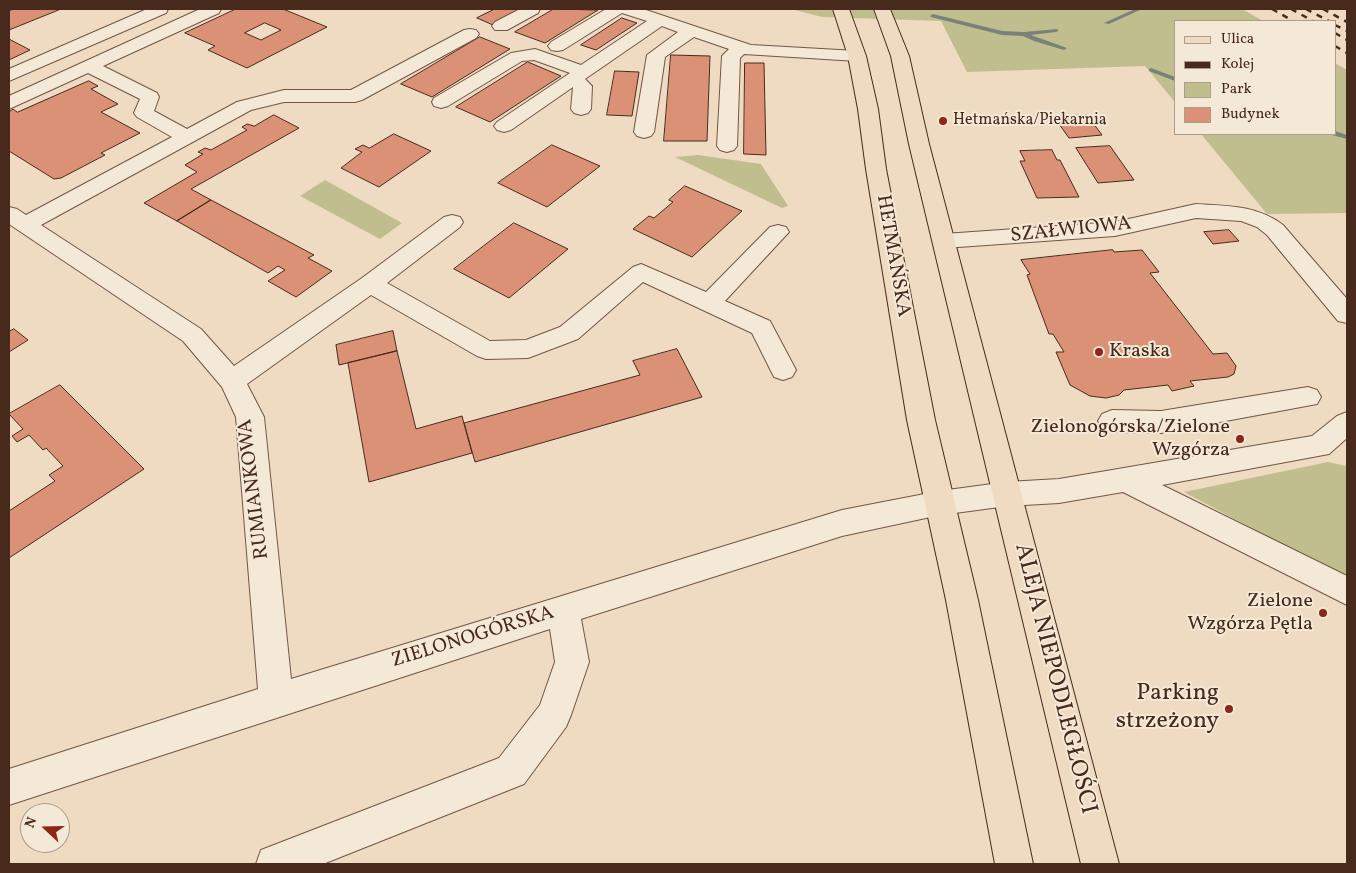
<!DOCTYPE html>
<html>
<head>
<meta charset="utf-8">
<style>
	body { margin:0 }
	#map { position:relative; width:1356px; height:873px; overflow:hidden; background:#eedbc2; font-family:Vollkorn,serif }
	canvas { display:block }
	.frame { position:absolute; inset:0; border:10px solid #482a1d; pointer-events:none }
	.legend { position:absolute; left:1174px; top:20px; width:162px; height:115px; box-sizing:border-box; background:#f4e8d7; border:1px solid #af9c8d; margin:0; padding:6px 9px; list-style:none; font-size:15px; color:#482a1d }
	.legend li { display:flex; align-items:center; gap:10px; height:25px }
	.legend b { width:25px; border:1px solid #af9c8d }
	.north { position:absolute; left:20px; top:803px; width:50px; height:50px; box-sizing:border-box; background:#f4e8d7; border:1px solid #af9c8d; border-radius:50%; rotate:291deg; font-size:14px; font-weight:700; line-height:20px; text-align:center; color:#482a1d }
	.north::after { content:''; display:block; margin:auto; width:18px; height:22px; background:#8f2418; clip-path:polygon(50% 0,100% 100%,50% 72%,0 100%) }
</style>
</head>
<body>
<div id="map">
<canvas width="1356" height="873"></canvas>
<div class="frame"></div>
<ul class="legend">
<li><b style="height:6px;background:#eedbc2"></b>Ulica</li>
<li><b style="height:6px;background:#482a1d"></b>Kolej</li>
<li><b style="height:14px;background:#c0be8e"></b>Park</li>
<li><b style="height:14px;background:#db9176"></b>Budynek</li>
</ul>
<div class="north">N</div>
</div>
<script>
const g = document.querySelector('canvas').getContext('2d');
g.lineJoin = 'round';
function fillPath(path, color) { g.fillStyle = color; g.fill(path, 'evenodd'); }
function stroke(path, color, width, dash) { g.strokeStyle = color; g.lineWidth = width; g.lineCap = dash ? 'butt' : 'round'; g.setLineDash(dash || []); g.stroke(path); }
function label(font, color, halo, rows, align = 'center') {
  g.font = font + ' Vollkorn,serif'; g.lineWidth = 4; g.setLineDash([]); g.textBaseline = 'middle'; g.strokeStyle = halo; g.fillStyle = color; for (const [text, x, y, turn = 0] of rows) {
    g.save(); g.translate(x, y); g.rotate((+turn || 0) * Math.PI / 180); g.textAlign = isNaN(turn) ? turn : align; if (halo) g.strokeText(text, 0, 0); g.fillText(text, 0, 0); g.restore();
  }
}
const green = new Path2D(`
	M791,9H1242L1263,21H1175V102L1145,66L967,72L941,21L822,17Z
	M1335,63L1347,70V213L1267,214L1201,134H1335Z
	M698,155L761,164L788,206L782,208L675,157Z
	M325,180L402,223L380,239L300,196Z
	M1328,462L1347,466V579L1184,492Z`);
const stream = new Path2D(`
	M1135,9H1142L1109,24L1104,23Z
	M933,14L1002,31L1024,32L1058,29V31L1056,32L1031,35L1067,48L1064,50L1034,41L1023,36L1002,35L931,17L930,16Z
	M1151,68L1175,77V81L1149,71V69Z
	M1335,131L1347,135V139L1332,135L1335,134Z`);
const building = new Path2D(`
	M15,9H61L9,30V11Z
	M236,9H283L327,27L247,68L208,50L215,46L185,33ZM265,23L281,30L261,40L245,33Z
	M495,9H521L493,25L477,18Z
	M554,9L598,10L545,43L515,32Z
	M622,18L637,23L596,50L581,45Z
	M480,37L510,49L432,97L401,84Z
	M9,39L30,50L9,60Z
	M671,55L710,56L707,141H664Z
	M528,62L561,76L490,122L456,107Z
	M745,63H764L766,155L744,154Z
	M615,71L639,72L632,116L607,115Z
	M89,81L98,86L91,89L118,104L101,112L140,133L101,153L105,155L61,178L54,179L9,151V112L13,109L17,112Z
	M274,115L299,128L191,189L211,200L177,221L144,203L197,172L185,165L203,154L198,152L205,148L211,150L247,130L242,127L247,124L254,126Z
	M1087,115L1102,135L1069,138L1054,117Z
	M394,134L431,151L379,187L341,168L362,152L355,149L363,145L369,148Z
	M552,145L600,166L547,207L498,183Z
	M1110,146L1134,180L1098,183L1076,148Z
	M1052,150L1057,160H1060L1079,197L1037,198L1020,161H1025L1020,151Z
	M685,186L742,211L692,257L633,229L649,216L654,218L673,202L669,200Z
	M211,200L314,255L308,258L332,271L296,297L268,281L285,270L278,266L268,273L177,221Z
	M514,223L568,249L509,298L454,269Z
	M1229,230L1239,241L1213,244L1204,232Z
	M1113,250L1114,252L1142,250L1159,272L1150,273L1213,354L1227,353L1236,366L1234,374L1228,377L1190,381L1194,386L1172,391L1168,385L1124,390L1119,395L1106,398L1090,396L1070,385L1056,352H1064L1053,334H1049L1027,275L1030,274L1021,260Z
	M14,329L28,340L9,352V332Z
	M393,331L397,351L339,365L336,345Z
	M677,349L702,397L475,462L464,423L640,375L633,361Z
	M397,351L416,429L462,416L472,453L369,482L348,363Z
	M60,385L144,469L9,558V511L55,481L49,475L63,466L46,448L43,450L29,435L17,442L12,436L23,429L9,414Z`);
const minor = new Path2D(`
	M147,9H168L166,13L9,81V69Z
	M200,9H221L219,13L103,66L157,93L159,97L154,111L187,129L237,102L284,90H351L464,30L470,29L476,30L479,34L476,38L362,100L355,102H284L251,110L41,225L201,329L234,366L362,278L444,217L452,215L460,217L463,222L460,227L387,283L490,341L526,340L560,327L633,267L641,264L706,292L770,227L778,225L786,227L789,232L725,301L770,321L796,370L792,377L783,380L774,377L752,333L643,282L578,339L528,358L486,359L477,356L371,295L247,384L264,417L291,679L842,510L940,491L1007,482L1059,479L1312,436L1337,416L1347,412V438L1329,454L1162,485L1347,576V605L1123,492L1059,503L1007,506L940,515L842,536L581,619L589,662L571,715L566,727L524,784L323,864H256L261,850L499,758L540,705L555,662L550,629L9,805V769L258,689L236,417L222,387L183,341L9,224V207L17,209L26,215L172,137L137,117L134,113L140,99L88,73L9,109V96Z
	M520,9H540L538,13L507,30H495L492,26L495,22Z
	M606,9H643L751,45L857,51L863,52L866,56L863,60L857,61L744,54L740,58L737,146L734,150L727,152L720,150L717,146L722,56L729,49L694,37L665,57L654,132L651,136L644,138L637,136L634,132L647,55L678,32L662,26L585,79L592,86L591,109L588,113L581,115L574,113L571,109L573,87L511,130L504,132L497,130L494,126L497,122L570,73L534,60L522,61L448,106L441,108L434,106L432,102L434,98L511,53L535,49L581,65L647,21L622,13L563,50L557,51L551,50L548,46L551,42Z
	M1196,204C1227,206 1257,205 1283,225L1347,299V323L1338,321L1267,235L1257,227L1241,221L1196,218L1115,236L944,248L936,246L933,241L936,236L944,234L1115,222Z
	M1308,387L1317,390L1321,397L1317,404L1161,433L1112,432L1102,428L1098,421L1102,414L1112,410L1161,411Z`);
const major = new Path2D(`
	M833,9H849L866,56L878,109L886,169L935,420L978,600L1033,864H995L946,600L907,420L866,169L858,109L848,56Z
	M874,9H890L909,56L929,144L1119,864H1081L909,144L891,56Z`);
const rail = new Path2D(`
	M1272,9L1293,21
	M1291,9L1313,21
	M1306,9L1329,21
	M1323,9L1347,22
	M1335,25L1347,31
	M1335,33L1347,40
	M1335,46L1347,53`);
const markers = [
	[943,121,5,"#8f2418"],
	[1099,352,5,"#8f2418"],
	[1240,439,5,"#8f2418"],
	[1323,613,5,"#8f2418"],
	[1229,709,5,"#8f2418"]
];
const farPoinames = [
	["Hetmańska/Piekarnia",953,121]
];
const streetNames = [
	["SZAŁWIOWA",1071,231,-6],
	["HETMAŃSKA",892,256,80],
	["RUMIANKOWA",255,489,-97],
	["ZIELONOGÓRSKA",473,638,-17]
];
const poiNames = [
	["Kraska",1109,352,"left"],
	["Zielonogórska/Zielone",1230,428],
	["Wzgórza",1230,451],
	["Zielone",1313,602],
	["Wzgórza Pętla",1313,625]
];
const nearStreetnames = [
	["ALEJA NIEPODLEGŁOŚCI",1054,679,76]
];
const nearPoinames = [
	["Parking",1219,695],
	["strzeżony",1219,723]
];
fillPath(green, '#c0be8e');
fillPath(stream, '#798178');
fillPath(building, '#db9176');
stroke(building, '#482a1d', 1);
stroke(minor, '#725646', 2);
stroke(major, '#482a1d', 2);
fillPath(minor, '#f4e8d7');
fillPath(major, '#eedbc2');
stroke(rail, '#482a1d', 2.5, [6, 6]);
for (const [x, y, r, color] of markers) { const dot = new Path2D(); dot.arc(x, y, r, 0, 2 * Math.PI); g.fillStyle = color; g.fill(dot); stroke(dot, '#f4e8d7', 2); }
label('16px', '#482a1d', '#f4e8d7', farPoinames, 'left');
label('20px', '#482a1d', '#f4e8d7', streetNames);
label('20px', '#482a1d', '#f4e8d7', poiNames, 'right');
label('24px', '#482a1d', '#f4e8d7', nearStreetnames);
label('24px', '#482a1d', '#f4e8d7', nearPoinames, 'right');
</script>
</body>
</html>
